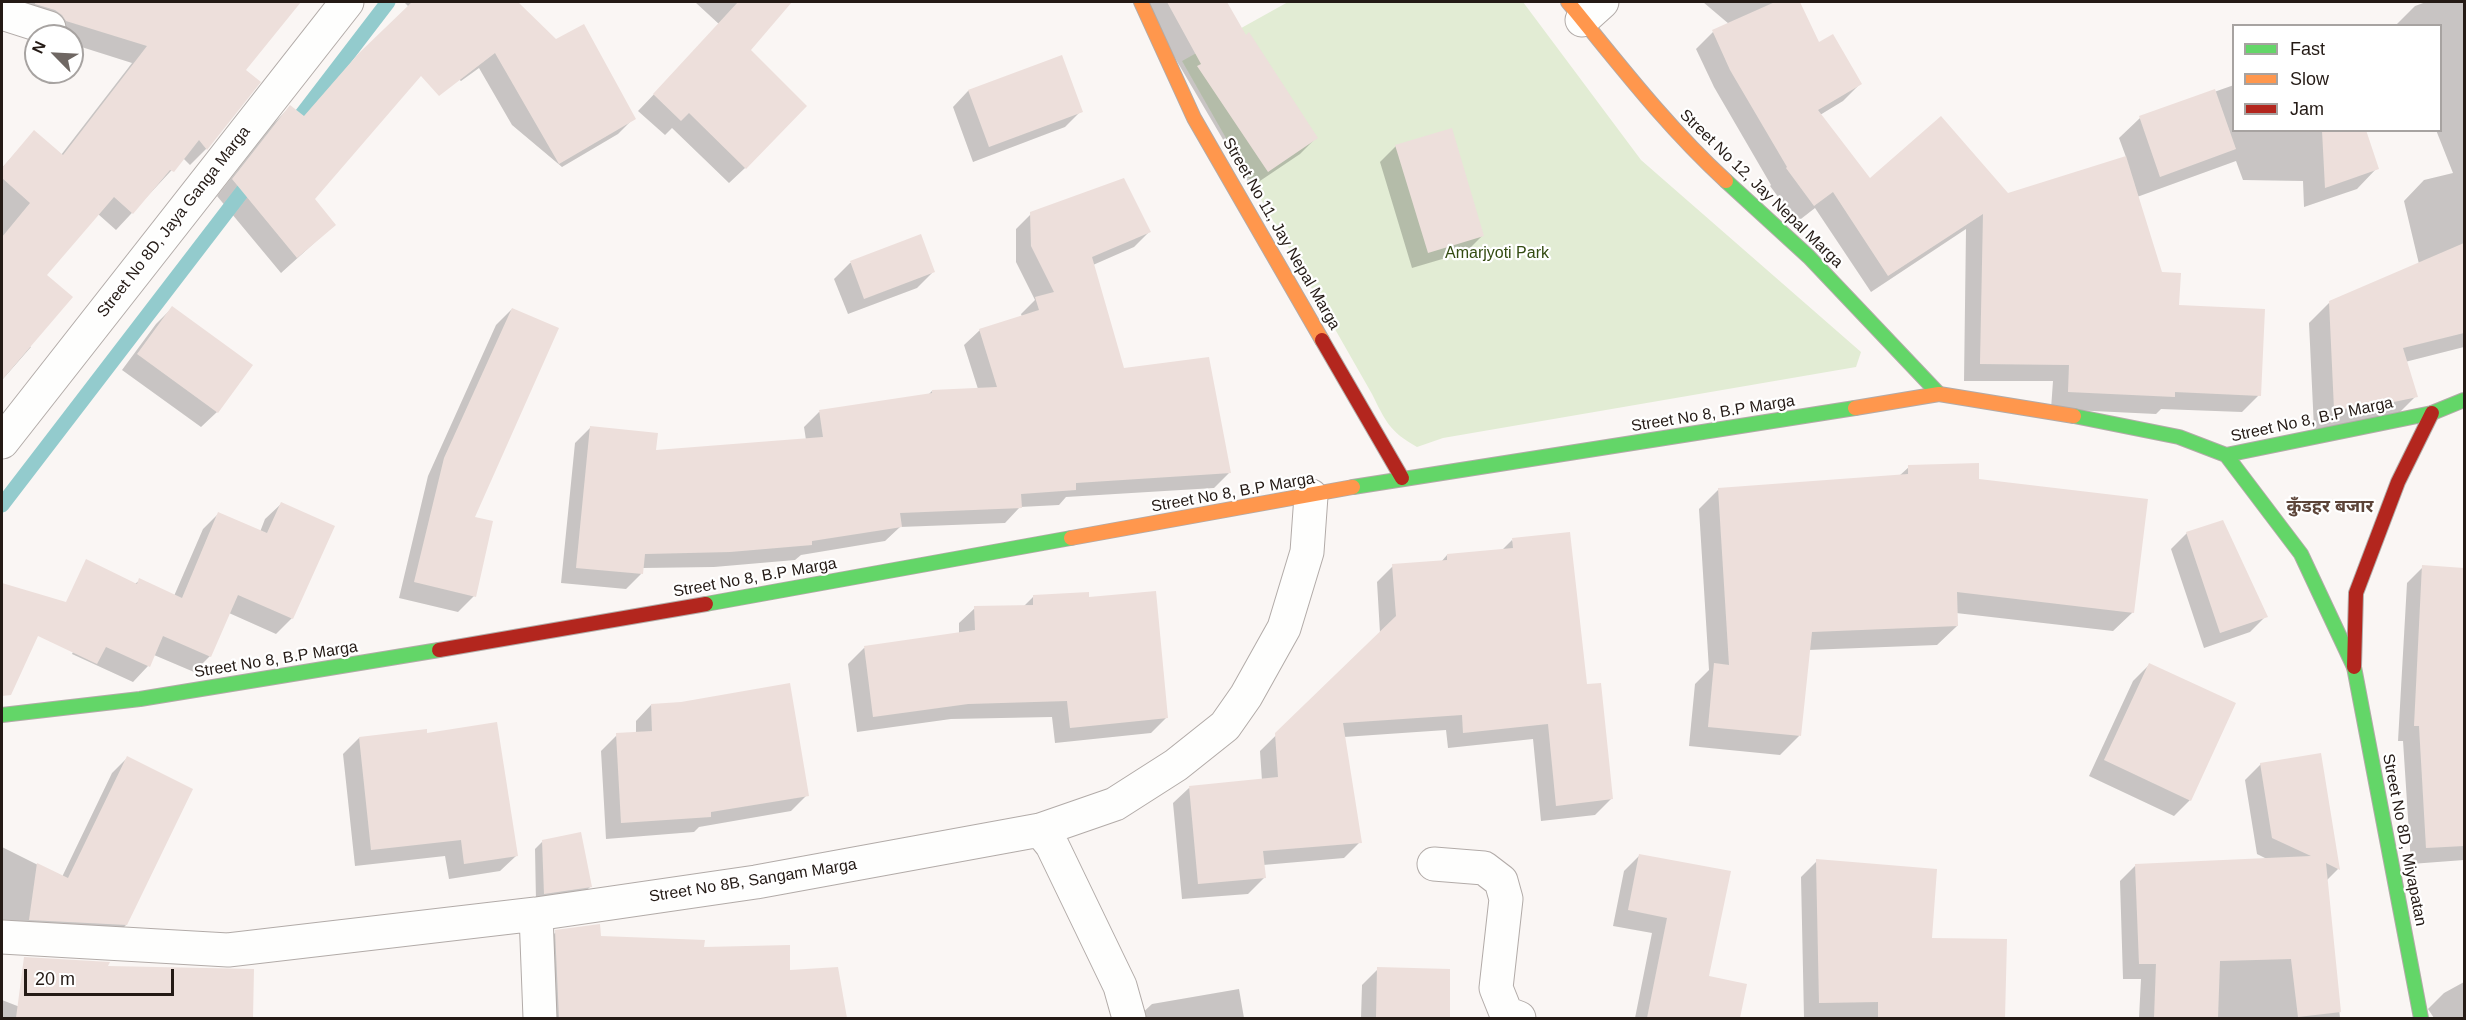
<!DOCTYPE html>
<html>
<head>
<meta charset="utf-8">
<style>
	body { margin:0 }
	#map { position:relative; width:2466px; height:1020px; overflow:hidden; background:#faf6f4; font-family:Helvetica,sans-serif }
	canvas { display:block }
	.frame { position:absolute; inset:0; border:3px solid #241a15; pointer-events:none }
	.legend { position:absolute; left:2232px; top:24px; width:210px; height:108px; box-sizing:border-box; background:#fff; border:2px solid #a7a3a1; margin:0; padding:8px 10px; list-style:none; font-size:18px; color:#241a15 }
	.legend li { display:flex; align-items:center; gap:12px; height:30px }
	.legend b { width:30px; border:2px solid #a7a3a1 }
	.north { position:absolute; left:24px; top:24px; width:60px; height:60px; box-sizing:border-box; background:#fff; border:2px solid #a7a3a1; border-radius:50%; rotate:294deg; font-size:16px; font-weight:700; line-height:24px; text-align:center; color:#241a15 }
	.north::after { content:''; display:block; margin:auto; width:21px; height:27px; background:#6f6763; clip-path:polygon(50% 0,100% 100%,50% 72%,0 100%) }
	.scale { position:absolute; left:24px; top:969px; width:150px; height:27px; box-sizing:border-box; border:3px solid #241a15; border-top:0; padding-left:8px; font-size:18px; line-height:21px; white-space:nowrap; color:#241a15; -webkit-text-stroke:4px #fff; paint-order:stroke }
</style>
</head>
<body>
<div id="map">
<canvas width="2466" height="1020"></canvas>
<div class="frame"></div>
<ul class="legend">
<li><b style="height:8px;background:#63d668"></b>Fast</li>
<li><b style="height:8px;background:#ff974d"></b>Slow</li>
<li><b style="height:8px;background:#b3261e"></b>Jam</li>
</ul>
<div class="north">N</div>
<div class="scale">20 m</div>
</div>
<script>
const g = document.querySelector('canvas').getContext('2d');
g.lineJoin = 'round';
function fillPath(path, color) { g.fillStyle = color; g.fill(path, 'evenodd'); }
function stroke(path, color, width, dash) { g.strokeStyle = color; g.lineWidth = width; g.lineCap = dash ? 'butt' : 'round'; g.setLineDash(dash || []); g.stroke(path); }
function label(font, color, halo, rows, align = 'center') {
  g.font = font + ' Helvetica,"Noto Sans Devanagari",sans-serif'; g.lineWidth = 4.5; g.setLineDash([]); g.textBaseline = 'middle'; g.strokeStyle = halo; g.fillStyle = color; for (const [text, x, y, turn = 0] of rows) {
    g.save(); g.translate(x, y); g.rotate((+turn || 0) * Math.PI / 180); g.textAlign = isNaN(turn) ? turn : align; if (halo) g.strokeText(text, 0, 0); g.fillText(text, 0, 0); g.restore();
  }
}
const green = new Path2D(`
	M1288,2H1523L1641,160L1861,352L1856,367L1443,438L1417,447C1389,431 1386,422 1372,394L1182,61Z`);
const shadow = new Path2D(`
	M2,2H281L292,10L244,71L206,149L190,165L183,158L116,230L98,214L45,275L29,346L31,347L2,380V168L34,132L61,155L132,63L72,44V36H48Z
	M407,2H516L634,118L618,134L562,167L512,125L479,68L461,81L392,23L409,7L405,3Z
	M695,2H790L749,50L745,168L729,183L672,128L665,135L638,111L720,25Z
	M1142,2H1225L1245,37L1316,138L1300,154L1251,187Z
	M1703,2H1799L1819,44L1860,84L1843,101L1820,115L1870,180L2007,195L2126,157L2119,138L2140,118L2234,85V130H2364L2377,168L2357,189L2304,207L2303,181L2243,180L2236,161L2137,197L2161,273L2178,307L2259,395L2242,412L2161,409L2156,414L2051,409L2053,381H1964L1966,229L1871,292L1815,208L1797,222L1770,186L1771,185L1714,87L1696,49L1713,32L1729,24Z
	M2426,2H2464V347L2405,362L2416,396L2395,417L2314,429L2309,323L2330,302L2419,264L2404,201L2424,180L2453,173L2436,130H2440V26H2395L2415,6Z
	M1061,57L1081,111L1065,127L973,162L953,107L968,91Z
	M339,76L313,199L334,225L281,273L217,196L274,123L290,107L303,117Z
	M1396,146L1482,236L1466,252L1412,268L1380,162Z
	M1031,214L1149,232L1134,247L1093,265L1123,370L1229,473L1214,488L1066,497L1059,505L1020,507L1005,523L900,527L885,541L801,555L795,560L714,567L642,568L641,574L626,589L561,583L575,443L590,428L654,451L806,440L804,427L819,412L928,395L932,391L978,389L964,345L980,330L1022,317L1021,314L1035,300L1016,262V229Z
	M920,236L933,272L917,288L848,314L834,279L850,263Z
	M172,308L217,412L201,427L122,370L156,324Z
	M512,309L473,518L474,596L458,612L399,598L428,476L496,325Z
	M1909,467L2133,612L2113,631L1956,613L1957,626L1937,645L1808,650L1799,736L1780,755L1689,746L1695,684L1709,670L1699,509L1719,489L1899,476Z
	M281,504L292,618L276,634L229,613L210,656L194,672L154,655L148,666L133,682L72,654L102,592L135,584L140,580L174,596L203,529L218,514L260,532L265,519Z
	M2187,533L2266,616L2250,632L2204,648L2171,549Z
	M1512,540L1586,686L1611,799L1595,815L1541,821L1533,739L1448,748L1446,730L1344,737L1360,842L1344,858L1263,865L1264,878L1248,894L1182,899L1173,803L1189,788L1262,781L1260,751L1380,633L1377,582L1393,566L1441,562L1447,555L1502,550Z
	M2423,567L2464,570V860L2411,864L2403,741H2398L2407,583Z
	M2,585L41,596L2,665Z
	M1033,597L1088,599L1166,718L1151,733L1055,743L1052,717L951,719L857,732L848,664L864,648L959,634V623L975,608L1024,606Z
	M2149,665L2190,800L2174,816L2089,776L2133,681Z
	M651,705L807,795L791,811L699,827L694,832L606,839L601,751L617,735L636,733V721Z
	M426,735L516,856L500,871L449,879L445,856L355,866L343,754L359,738Z
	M2319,755L2338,869L2326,881L2340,1018H2139L2141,979H2123L2120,881L2136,865L2269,860L2257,854L2245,780L2261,764Z
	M127,758L126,925L111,940L2,934V847L62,877L112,773Z
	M543,841L591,886L583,894L536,901L535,849Z
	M1640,855L1707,977L1745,985L1738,1018H1635L1652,933L1613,926L1624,871Z
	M1817,861L1930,939L2005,941L2003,1018H1804L1801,877Z
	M556,932L703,948L789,972L837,969L845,1018H543L540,948Z
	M105,967L253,971L252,1018H113L43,980Z
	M1378,969L1449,970L1448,1018H1361L1362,985Z
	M2464,982V1018H2434L2428,1009L2444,993Z
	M1239,989L1244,1018H1137L1152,1004Z
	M2,1000L48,1018H2Z`);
const stream = new Path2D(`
	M290,130L388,2
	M2,505L255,175`);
const building = new Path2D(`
	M35,2H301L246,70L261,82L207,150L199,140L174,172L170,170L133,214L114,197L47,275L73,297L2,380V237L30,203L2,178V168L34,130L63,155L147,46L66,21L62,15L55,10L35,4Z
	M412,2H518L556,39L584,24L636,119L559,164L495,53L439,96L421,76L315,199L336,225L297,258L232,179L290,105L304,116L358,54Z
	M738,2H792L751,50L807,106L746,169L689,113L681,121L653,94Z
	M1167,2H1227L1246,35L1249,32L1318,138L1268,172L1197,66L1201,64Z
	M1775,2H1800L1819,42L1833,34L1862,84L1818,110L1870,178L1941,116L2008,193L2126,156L2162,272L2181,273L2179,305L2265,309L2261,396L2175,392V397L2068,392L2069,365L1980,364L1983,214L1888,276L1833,192L1814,206L1786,168L1787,167L1730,70L1712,30Z
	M1062,55L1083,112L989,147L968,90Z
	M2215,89L2236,149L2160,177L2139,116Z
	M1452,128L1484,236L1428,253L1395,145Z
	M2322,130H2366L2379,169L2325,188Z
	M1124,178L1151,232L1092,257L1124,368L1209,357L1231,473L1076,483V490L1021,494L1022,508L900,513L902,527L812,541V545L730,552L645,554L643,574L576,568L590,426L658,433L656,450L823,437L819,410L932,393V390L997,387L979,329L1039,310L1035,297L1054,292L1031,246L1030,212Z
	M921,234L935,272L864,299L850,261Z
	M2464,243V333L2403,348L2418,397L2364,408L2334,409L2329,301Z
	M172,306L253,365L218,413L137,354Z
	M512,308L559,328L475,517L493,521L476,597L414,582L444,458Z
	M1979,463V479L2148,499L2134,613L1957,592L1958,626L1812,632L1801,736L1708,727L1714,663L1729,665L1718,488L1908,474V465Z
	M281,502L335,526L293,619L238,595L211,657L163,636L150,667L106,647L97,664L38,636L11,695L2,696V583L66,602L86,559L137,584L139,578L182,598L218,512L267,533Z
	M2223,520L2268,617L2220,633L2186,532Z
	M1570,532L1587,684L1601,683L1613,799L1556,806L1548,724L1463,733L1462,715L1343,723L1362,843L1263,851L1266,878L1198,884L1189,786L1278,777L1275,733L1396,616L1392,564L1447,560V554L1513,548L1512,538Z
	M2422,565L2464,568V846L2426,848L2419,726H2414Z
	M1156,591L1168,718L1070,728L1067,701L968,704L873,717L864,646L975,630L974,606L1033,605V595L1089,592V597Z
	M2149,663L2236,703L2191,801L2104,760Z
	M790,683L809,796L711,812V817L621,823L616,733L652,731L651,704L681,702Z
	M497,722L518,856L464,864L461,840L371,850L359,737L427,729V733Z
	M2321,753L2340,870L2326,863L2341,1012L2298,1017L2291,959L2220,961L2218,1018H2154L2156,964H2139L2135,864L2311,856L2272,838L2260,763Z
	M127,756L193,789L127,925L29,920L37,863L68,878Z
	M581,832L592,887L544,894L542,840Z
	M1639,854L1731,871L1709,976L1747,984L1740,1018H1647L1667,918L1628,910Z
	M1816,859L1937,869L1932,938L2007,939L2005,1018H1878V1002L1819,1003Z
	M600,924L601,936L705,940L704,947L790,945V970L838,967L847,1018H559L555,930Z
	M24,957L110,962L108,966L254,969L253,1018H16Z
	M1377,967L1450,969V1018H1376Z`);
const street = new Path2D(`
	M2,13L49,28
	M1582,20L1602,2
	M2,442L347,2
	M1040,830L1052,845L1120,986L1129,1018
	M1434,864L1484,868L1501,881L1506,899L1496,988L1506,1013L1519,1018
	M536,914L540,1018
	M2,937L228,950L536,914L756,882L1040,830L1115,804L1176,765L1225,726L1246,696L1284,628L1307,552L1311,496`);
const fast = new Path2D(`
	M1726,181L1809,257L1939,394
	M2074,416L2179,437L2226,455L2301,554L2354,667L2421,1018
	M2226,455L2432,413L2464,400
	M1353,487L1855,408
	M706,604L1071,538
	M2,715L140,699L439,650`);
const slow = new Path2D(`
	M1141,2L1194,118L1322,340
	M1568,2C1618,63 1667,127 1726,181
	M1855,408L1939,394L2074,416
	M1071,538L1353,487`);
const jam = new Path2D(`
	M1322,340L1402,478
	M439,650L706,604
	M2354,667L2356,593L2398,482L2432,413`);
const streetNames = [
	["Street No 12, Jay Nepal Marga",1761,189,44],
	["Street No 8D, Jaya Ganga Marga",174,222,-52],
	["Street No 11, Jay Nepal Marga",1281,234,60],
	["Street No 8, B.P Marga",1713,414,-9],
	["Street No 8, B.P Marga",2312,420,-12],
	["Street No 8, B.P Marga",1233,493,-10],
	["Street No 8, B.P Marga",755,578,-10],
	["Street No 8, B.P Marga",276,660,-9],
	["Street No 8D, Miyapatan",2404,840,79],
	["Street No 8B, Sangam Marga",753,881,-9]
];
const parkNames = [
	["Amarjyoti Park",1497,254]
];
const neighbourhoodNames = [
	["कुँडहर बजार",2330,507]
];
fillPath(green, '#e2ecd4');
fillPath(shadow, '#0003');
stroke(stream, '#93cbcd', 15);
fillPath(building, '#eddfdb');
stroke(street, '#b2aba8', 35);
stroke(fast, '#b2aba8', 16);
stroke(slow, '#b2aba8', 16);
stroke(jam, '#b2aba8', 16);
stroke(street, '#fefefd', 33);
stroke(fast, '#63d668', 14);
stroke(slow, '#ff974d', 14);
stroke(jam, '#b3261e', 14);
label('16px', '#241a15', '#fff', streetNames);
label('16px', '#334b11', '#fff', parkNames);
label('bold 18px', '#5c4438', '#fff', neighbourhoodNames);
</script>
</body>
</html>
